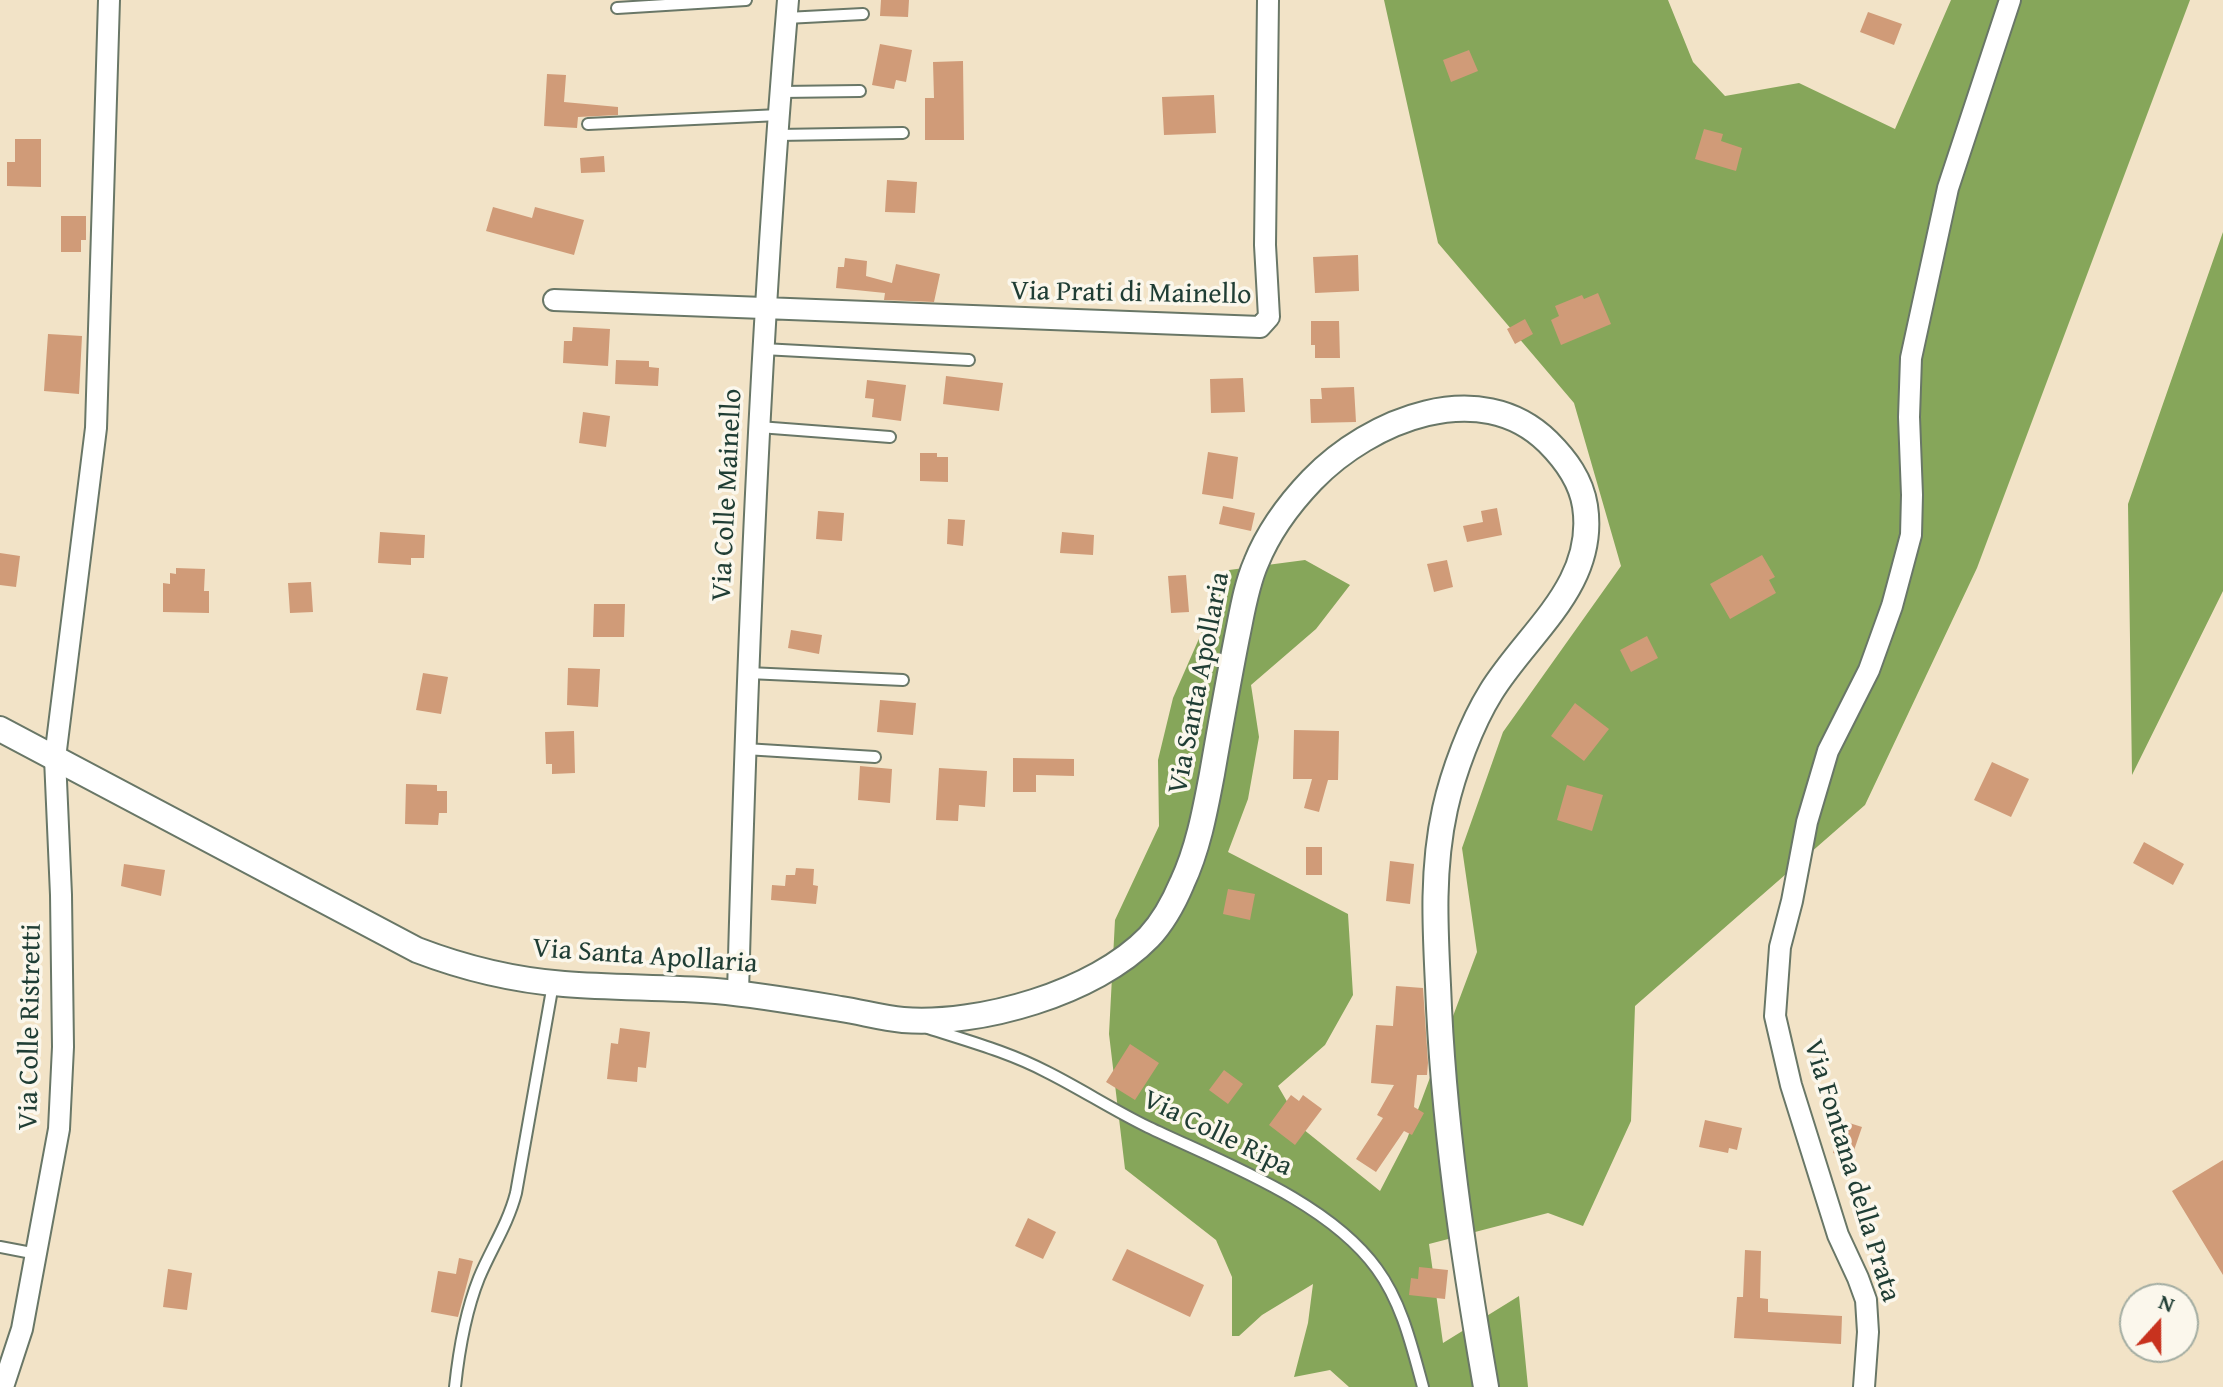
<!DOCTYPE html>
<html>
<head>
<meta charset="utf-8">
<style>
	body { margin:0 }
	#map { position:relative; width:2223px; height:1387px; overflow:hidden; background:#f2e3c7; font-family:"Gentium Book Plus",serif }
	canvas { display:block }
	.north { position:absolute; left:2119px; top:1283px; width:80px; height:80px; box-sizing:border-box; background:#fbf7ec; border:2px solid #a3ada2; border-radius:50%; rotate:21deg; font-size:22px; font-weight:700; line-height:32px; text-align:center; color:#1f3d34 }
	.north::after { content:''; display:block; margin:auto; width:28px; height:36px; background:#c8321e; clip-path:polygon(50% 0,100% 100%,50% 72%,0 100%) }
</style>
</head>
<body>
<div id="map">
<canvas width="2223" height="1387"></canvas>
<div class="north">N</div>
</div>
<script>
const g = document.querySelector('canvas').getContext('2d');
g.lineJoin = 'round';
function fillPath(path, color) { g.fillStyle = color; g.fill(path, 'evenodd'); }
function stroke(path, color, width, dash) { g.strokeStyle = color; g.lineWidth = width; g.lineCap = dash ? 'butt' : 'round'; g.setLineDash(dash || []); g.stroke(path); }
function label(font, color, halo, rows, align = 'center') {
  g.font = font + ' "Gentium Book Plus",serif'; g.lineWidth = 7; g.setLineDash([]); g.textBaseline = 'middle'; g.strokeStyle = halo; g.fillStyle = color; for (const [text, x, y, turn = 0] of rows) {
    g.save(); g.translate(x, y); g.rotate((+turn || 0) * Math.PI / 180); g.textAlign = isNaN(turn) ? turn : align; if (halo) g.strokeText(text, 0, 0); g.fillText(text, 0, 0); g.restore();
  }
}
const forest = new Path2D(`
	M1384,0H1668L1693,62L1725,96L1799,83L1895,129L1951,0H2190L1977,568L1865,805L1635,1006L1631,1121L1583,1226L1548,1213L1429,1244L1443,1343L1519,1296L1528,1387H1349L1330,1370L1294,1377L1308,1323L1313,1284L1262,1315L1239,1336H1232V1277L1216,1240L1125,1169L1109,1034L1115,920L1159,826L1158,760L1173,698L1229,570L1305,560L1350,585L1316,629L1251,685L1259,737L1248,799L1228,852L1348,914L1353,995L1325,1045L1278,1086L1303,1129L1380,1191L1407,1139L1477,952L1462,848L1503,732L1621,566L1574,403L1438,243Z
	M2223,232V591L2132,775L2128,504Z`);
const building = new Path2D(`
	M881,0H909L908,17L880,16Z
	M1868,12L1902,24L1894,45L1860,32Z
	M880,44L912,50L906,82L896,80L894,89L872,85Z
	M1469,50L1478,71L1451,82L1443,60Z
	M963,61L964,140H925V98H934L933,62Z
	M547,74L566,75L564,102L618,107V115L578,117L577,128L544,126Z
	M1214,95L1216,133L1164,135L1162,97Z
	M1704,129L1723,134L1721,141L1742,148L1736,171L1695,159Z
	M15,139H41V187L7,186V162H15Z
	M604,156L605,172L581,173L580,158Z
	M887,180L917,182L915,213L885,212Z
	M493,207L532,218L535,207L584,220L574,255L486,231Z
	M61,216H86V240H81V252H61Z
	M1358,255L1359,291L1315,293L1313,257Z
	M845,258L867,261L866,276L892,283L896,264L940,274L934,302L884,300L885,293L836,288L838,267H844Z
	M1598,293L1611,324L1561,345L1551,320L1559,316L1555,306L1582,295L1584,299Z
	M1525,319L1533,334L1515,344L1507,329Z
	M1311,321H1339L1340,358H1315V345H1311Z
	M573,327L610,329L608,366L563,363L564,341H572Z
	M48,334L82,336L79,394L44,391Z
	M616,360L649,361V367L659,368L658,386L615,384Z
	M946,376L1003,383L999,411L943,404Z
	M1243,378L1245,412L1211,413L1210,379Z
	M867,380L906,385L901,421L872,417L874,399L865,398Z
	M1354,387L1356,422L1311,423L1310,399H1322L1321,388Z
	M583,412L610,416L606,447L579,443Z
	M1208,452L1238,457L1233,499L1202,494Z
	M920,453H937V457H948V482L920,481Z
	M1223,506L1255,513L1251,531L1219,524Z
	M1497,508L1502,535L1467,542L1463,526L1483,522L1481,511Z
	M818,511L844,513L842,541L816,539Z
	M948,519L965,520L963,546L947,544Z
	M380,532L425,535L424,558H411V565L378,563Z
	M1062,532L1094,535L1093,555L1060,553Z
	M0,553L20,556L16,587L0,585Z
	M1762,555L1775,577L1769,580L1776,593L1730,619L1710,584Z
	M1447,560L1453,587L1434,592L1427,564Z
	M176,568L205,569L204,591H209V613L163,612V583L170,584V573L176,574Z
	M1186,575L1189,612L1171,613L1168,576Z
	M311,582L313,612L290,613L288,583Z
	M594,604H625L624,637H593Z
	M791,630L822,635L819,654L788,648Z
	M1647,636L1658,658L1631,672L1620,650Z
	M568,668L600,669L598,707L567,705Z
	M423,673L448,677L441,714L416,710Z
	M880,700L916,703L913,735L877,732Z
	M1575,703L1609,729L1584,761L1551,736Z
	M1294,730L1339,731L1338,780H1328L1319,812L1304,808L1312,779H1293Z
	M574,731L575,773L552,774V764H546L545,732Z
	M1013,758L1074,759V776L1036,775V792H1013Z
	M1992,762L2029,779L2011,817L1974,800Z
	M860,766L892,769L890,803L858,800Z
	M939,768L987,771L985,807L959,805L958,821L936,820Z
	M406,784L437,785V791H447V813H439L438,825L405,824Z
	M1567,785L1603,795L1592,831L1557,820Z
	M2144,842L2184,864L2173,885L2133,863Z
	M1306,847H1322V875H1306Z
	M1390,861L1414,864L1410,904L1386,901Z
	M124,864L165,870L161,896L121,886Z
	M796,868L814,869L813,885L818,886L816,904L771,900L772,885L785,886L786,875H795Z
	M1228,889L1255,894L1250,920L1223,914Z
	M1396,986L1423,988L1428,1063L1427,1075H1417L1414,1107L1424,1113L1412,1135L1404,1131L1376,1172L1356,1159L1383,1118L1377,1115L1394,1085L1371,1083L1376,1025L1393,1026Z
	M620,1028L650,1032L646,1068L638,1067L637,1082L607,1079L611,1043L618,1044Z
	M1130,1044L1159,1063L1135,1100L1106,1082Z
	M1224,1070L1243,1084L1228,1104L1209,1090Z
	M1291,1095L1299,1101L1303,1095L1322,1109L1295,1145L1269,1125Z
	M1705,1120L1742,1128L1737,1150L1729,1148L1728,1153L1699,1147Z
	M1843,1121L1862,1127L1851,1159L1833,1153Z
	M2223,1160V1275L2172,1191Z
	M1028,1218L1056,1232L1043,1259L1015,1246Z
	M1127,1249L1204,1285L1190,1317L1112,1280Z
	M1745,1250L1761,1251L1760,1298L1768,1299V1312L1842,1316L1841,1344L1734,1338L1737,1297H1743Z
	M459,1258L473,1261L458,1317L431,1312L438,1271L456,1274Z
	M1419,1267L1448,1270L1445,1299L1409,1295L1411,1278L1418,1279Z
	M168,1269L192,1273L187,1310L163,1307Z`);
const service = new Path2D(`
	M617,8L746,0
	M786,18L863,14
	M781,92L860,91
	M588,124L779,115
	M777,135L903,133
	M763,349L969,360
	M759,427L890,437
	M748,673L903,680
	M745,749L875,757
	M928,1028C968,1041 1009,1052 1047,1072C1081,1089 1113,1110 1148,1127C1221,1162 1328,1201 1377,1269C1402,1303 1412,1347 1423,1387
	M0,1247L37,1254
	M455,1387C459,1349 465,1313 479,1278C491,1249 508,1224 516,1193L553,984`);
const minor = new Path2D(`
	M554,300L1260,327L1269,317L1265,245L1268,0
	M738,993C747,662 760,330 788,0
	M3,1387L22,1329L59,1129L63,1047L61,895L55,758L96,428L109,0
	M1864,1387L1868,1332L1866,1300L1858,1278L1838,1235L1791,1085L1775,1016L1780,947L1792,901L1807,822L1828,751L1869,670L1892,606L1911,535L1912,495L1909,417L1911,358L1948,188L2010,0`);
const tertiary = new Path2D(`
	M0,729L417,950C464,968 513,980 564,984C614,988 665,987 716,991C758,995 799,1002 841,1009C861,1012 882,1018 903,1020C979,1026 1095,993 1149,937C1163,922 1174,902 1182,883C1198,849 1205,811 1212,774C1220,728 1228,683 1237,637C1242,613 1246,586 1256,563C1268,533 1289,504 1312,480C1370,420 1480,375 1548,442C1566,460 1581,480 1585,506C1597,585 1528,632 1491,692C1471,724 1453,773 1445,809C1432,868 1435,926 1438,985C1443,1121 1463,1254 1486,1387`);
const streetNames = [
	["Via Prati di Mainello",1131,294,1],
	["Via Colle Mainello",728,495,-87],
	["Via Santa Apollaria",1200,683,-79],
	["Via Santa Apollaria",645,957,4],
	["Via Colle Ristretti",31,1027,-89],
	["Via Colle Ripa",1217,1134,26],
	["Via Fontana della Prata",1851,1171,73]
];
fillPath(forest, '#86a65a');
fillPath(building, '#d09b78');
stroke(service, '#697767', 14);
stroke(minor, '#697767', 24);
stroke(tertiary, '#697767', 28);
stroke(service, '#fff', 10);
stroke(minor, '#fff', 20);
stroke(tertiary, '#fff', 24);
label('28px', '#1f3d34', '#fbf7ec', streetNames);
</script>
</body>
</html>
